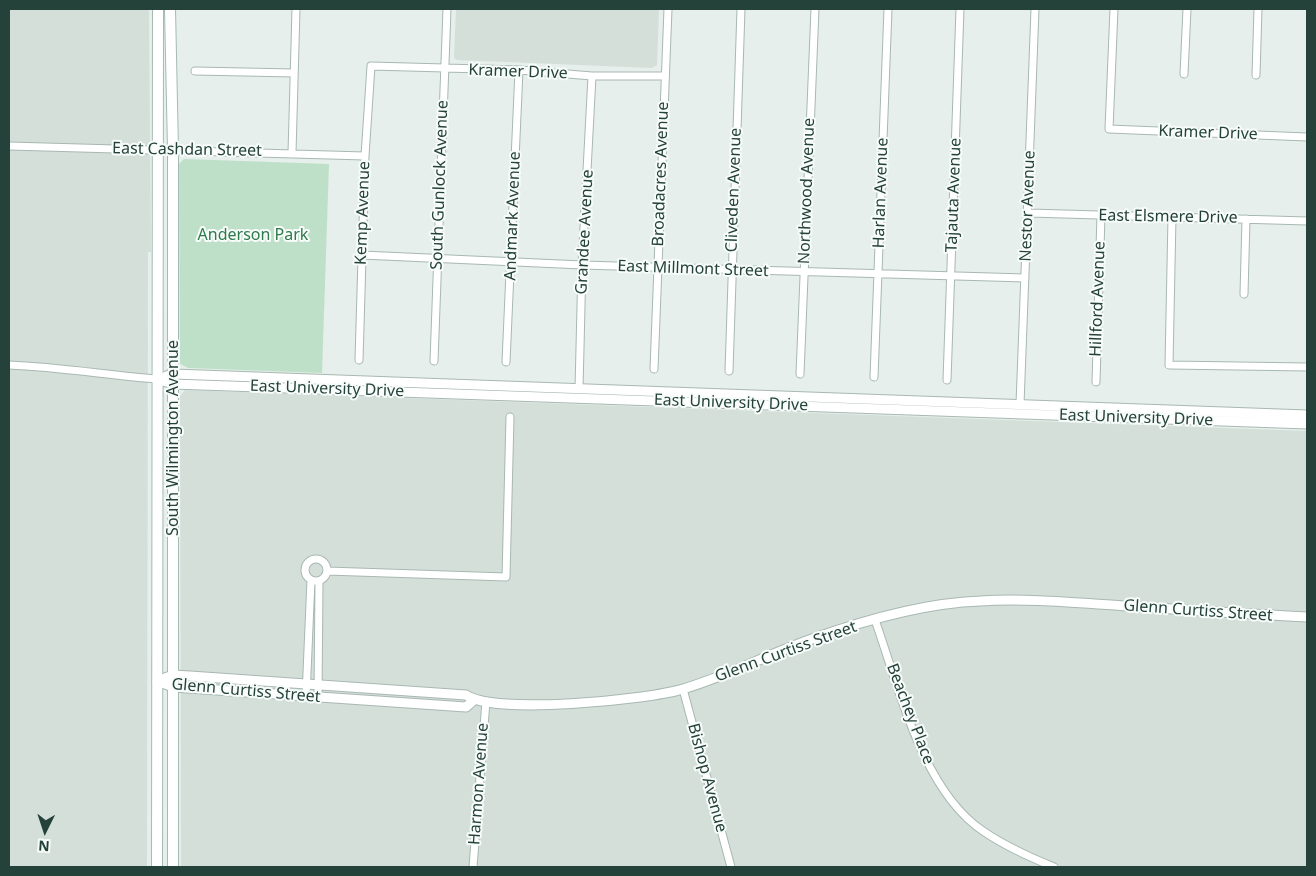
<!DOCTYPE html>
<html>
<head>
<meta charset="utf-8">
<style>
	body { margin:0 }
	#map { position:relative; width:1316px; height:876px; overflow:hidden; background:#e6efeb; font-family:"Noto Sans",sans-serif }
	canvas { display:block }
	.frame { position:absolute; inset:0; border:10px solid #24423a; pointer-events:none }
	.north { position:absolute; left:20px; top:806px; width:50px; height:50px; -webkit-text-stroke:4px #f7fbf9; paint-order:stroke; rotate:184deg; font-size:14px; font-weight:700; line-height:20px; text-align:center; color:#24423a }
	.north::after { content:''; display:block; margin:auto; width:18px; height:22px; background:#24423a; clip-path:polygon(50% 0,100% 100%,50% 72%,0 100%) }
</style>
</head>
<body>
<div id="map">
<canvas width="1316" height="876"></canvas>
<div class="frame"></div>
<div class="north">N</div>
</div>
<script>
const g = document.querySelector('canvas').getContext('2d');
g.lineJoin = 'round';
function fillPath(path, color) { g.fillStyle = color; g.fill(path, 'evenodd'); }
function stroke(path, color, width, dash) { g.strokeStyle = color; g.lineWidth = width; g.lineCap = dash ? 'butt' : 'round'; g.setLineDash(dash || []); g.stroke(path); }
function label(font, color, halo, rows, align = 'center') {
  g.font = font + ' "Noto Sans",sans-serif'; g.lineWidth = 4; g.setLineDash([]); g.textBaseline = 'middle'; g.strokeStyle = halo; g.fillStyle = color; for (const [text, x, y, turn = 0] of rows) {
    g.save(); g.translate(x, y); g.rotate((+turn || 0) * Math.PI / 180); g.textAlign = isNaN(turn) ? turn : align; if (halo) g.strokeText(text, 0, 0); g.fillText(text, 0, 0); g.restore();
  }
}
const built = new Path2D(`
	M9,9H149L151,252H148L147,867H9Z
	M456,9H659L657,65L652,68L457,60L454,58Z
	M185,390L1307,431V867H181L180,396Z`);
const green = new Path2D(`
	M184,159L329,164L322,373L188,368L180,364L179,164Z`);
const minor = new Path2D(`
	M1114,9L1109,129L1307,137
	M195,71L294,73
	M1184,74L1187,9
	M1256,75L1258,9
	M9,146L365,156
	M292,153L296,9
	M1029,213L1307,221
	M1172,217L1169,365L1307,367
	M362,255L582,265L1025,278
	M1244,294L1246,219
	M359,360L365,156L371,66L519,70L592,76H665
	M434,361L447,9
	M506,362L519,70
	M9,365C59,367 107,375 156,379
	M654,369L668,9
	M729,371L741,9
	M800,374L815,9
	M874,377L888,9
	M947,380L960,9
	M1096,382L1101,215
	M579,389L582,265L592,76
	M1020,404L1035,9
	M305 570a11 11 0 1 1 22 0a11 11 0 1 1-22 0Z
	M327,571L506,577L510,417
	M875,620C899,687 922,790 983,831C1005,846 1029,857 1054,867
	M683,689L731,867
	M306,696L311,580
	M318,697L319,581
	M473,867L486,701`);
const tertiary = new Path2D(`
	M166,376L173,374L1307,415
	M156,379L173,384L1307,424
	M157,681L173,675L190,676L466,695C494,715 647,700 683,689C727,676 769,654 812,639C865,620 924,603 980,601C1028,598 1078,603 1126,606C1187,610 1247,614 1307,617
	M157,681L173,687L466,707L474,700`);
const secondary = new Path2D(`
	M170,9L173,150V867
	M157,867L158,9`);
const streetNames = [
	["Kramer Drive",518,72,2],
	["Kramer Drive",1208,133,2],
	["East Cashdan Street",187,150,1],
	["Broadacres Avenue",661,174,-88],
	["South Gunlock Avenue",440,185,-88],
	["Cliveden Avenue",734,190,-88],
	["Northwood Avenue",807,191,-88],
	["Harlan Avenue",881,193,-88],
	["Tajauta Avenue",954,195,-88],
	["Nestor Avenue",1028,206,-88],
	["Kemp Avenue",363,213,-88],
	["Andmark Avenue",513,216,-88],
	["East Elsmere Drive",1168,217,1],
	["Grandee Avenue",585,232,-87],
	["East Millmont Street",693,269,2],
	["Hillford Avenue",1098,299,-88],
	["East University Drive",327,389,2],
	["East University Drive",731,403,2],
	["East University Drive",1136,418,2],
	["South Wilmington Avenue",173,438,-90],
	["Glenn Curtiss Street",1198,611,4],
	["Glenn Curtiss Street",786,652,-20],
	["Glenn Curtiss Street",246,691,5],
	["Beachey Place",910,714,69],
	["Bishop Avenue",707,778,75],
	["Harmon Avenue",479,784,-86]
];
const parkNames = [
	["Anderson Park",253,235]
];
fillPath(built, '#d4dfda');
fillPath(green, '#bfe0c8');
stroke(minor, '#a8b8b2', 9);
stroke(tertiary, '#a8b8b2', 11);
stroke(secondary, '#a4bbb3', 12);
stroke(minor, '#fff', 7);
stroke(tertiary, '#fff', 9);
stroke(secondary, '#fff', 10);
label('16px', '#24423a', '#f7fbf9', streetNames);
label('16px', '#2d7a4b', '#f7fbf9', parkNames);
</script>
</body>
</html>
